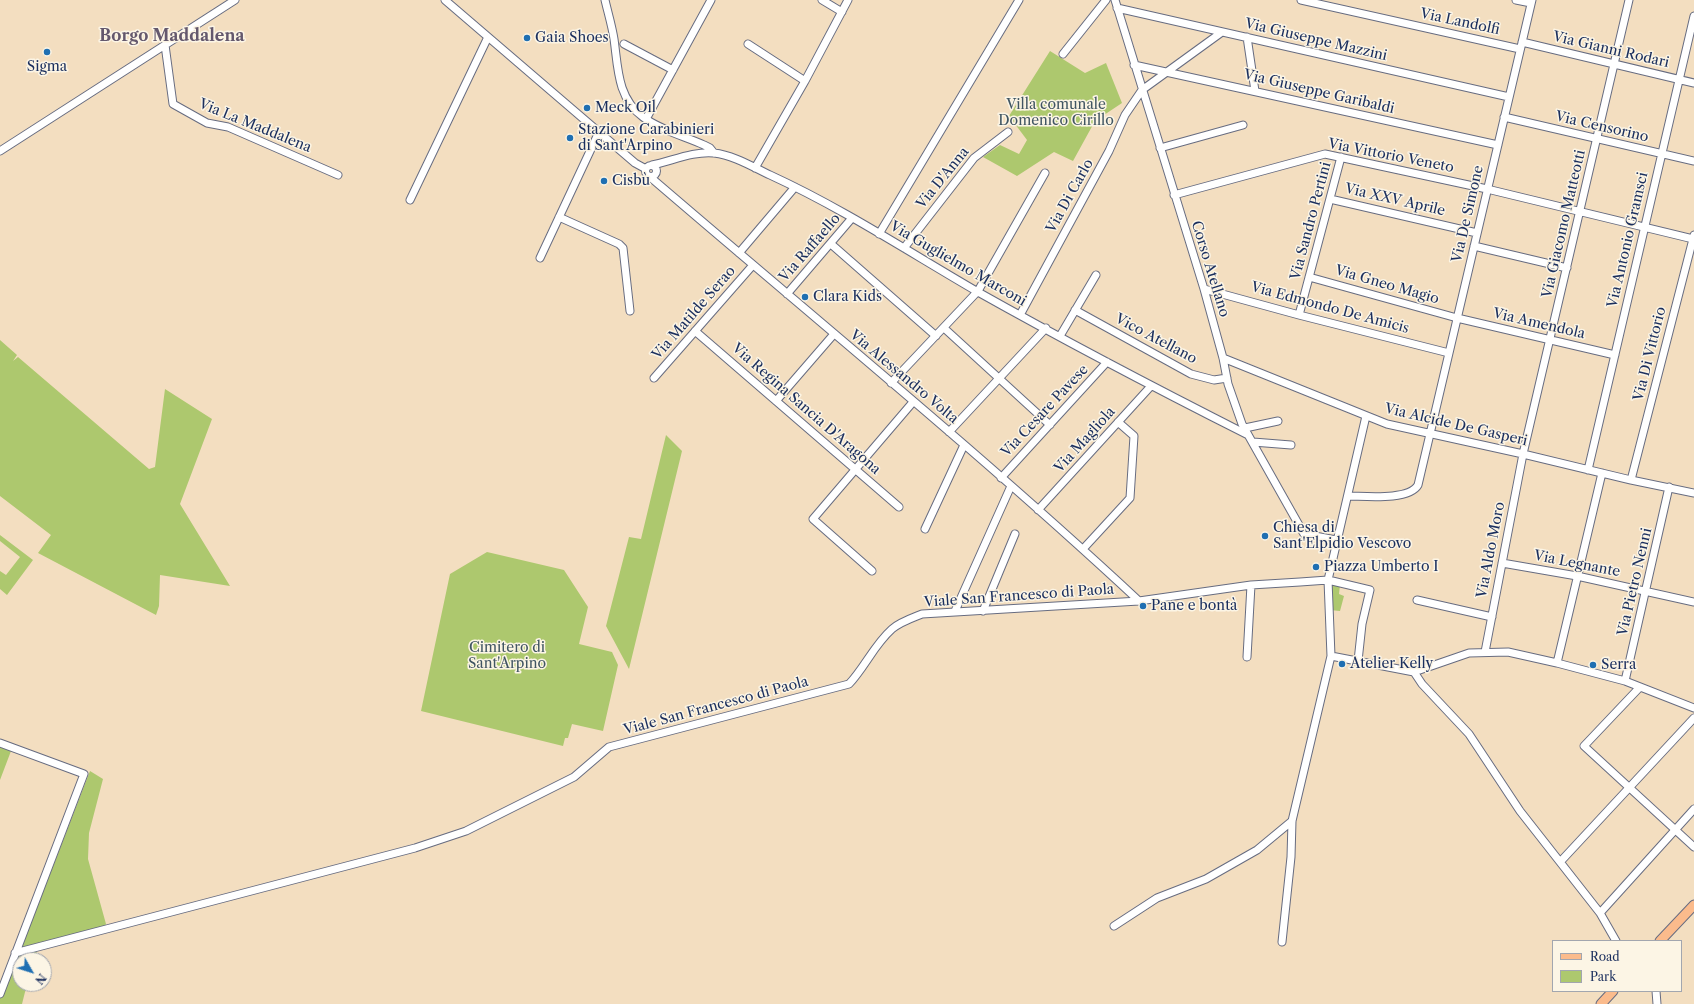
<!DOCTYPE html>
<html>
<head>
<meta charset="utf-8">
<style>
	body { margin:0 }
	#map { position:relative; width:1694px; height:1004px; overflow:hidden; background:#f3dec0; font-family:"Libre Caslon Text",serif }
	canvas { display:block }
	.legend { position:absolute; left:1552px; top:940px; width:130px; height:52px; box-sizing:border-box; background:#fcf5e5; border:1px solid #a2a6af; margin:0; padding:5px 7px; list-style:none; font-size:12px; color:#1b2f5e }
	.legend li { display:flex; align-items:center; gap:8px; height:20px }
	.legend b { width:20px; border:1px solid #a2a6af }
	.north { position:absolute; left:12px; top:952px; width:40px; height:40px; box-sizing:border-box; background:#fcf5e5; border:1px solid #a2a6af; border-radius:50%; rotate:129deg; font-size:11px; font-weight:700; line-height:16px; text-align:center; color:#1b2f5e }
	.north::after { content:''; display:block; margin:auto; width:14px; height:18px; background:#1f6fb2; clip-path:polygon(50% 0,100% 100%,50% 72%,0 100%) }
</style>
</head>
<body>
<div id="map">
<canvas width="1694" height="1004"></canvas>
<ul class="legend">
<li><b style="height:5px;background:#fbbb8c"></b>Road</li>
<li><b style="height:11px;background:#adc86e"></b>Park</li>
</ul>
<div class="north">N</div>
</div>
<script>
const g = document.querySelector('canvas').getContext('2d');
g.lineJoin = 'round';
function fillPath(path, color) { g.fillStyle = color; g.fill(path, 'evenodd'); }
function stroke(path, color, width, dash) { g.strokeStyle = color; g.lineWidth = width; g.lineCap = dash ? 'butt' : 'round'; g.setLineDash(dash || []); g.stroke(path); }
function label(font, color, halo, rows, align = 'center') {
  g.font = font + ' "Libre Caslon Text",serif'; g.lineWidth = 3; g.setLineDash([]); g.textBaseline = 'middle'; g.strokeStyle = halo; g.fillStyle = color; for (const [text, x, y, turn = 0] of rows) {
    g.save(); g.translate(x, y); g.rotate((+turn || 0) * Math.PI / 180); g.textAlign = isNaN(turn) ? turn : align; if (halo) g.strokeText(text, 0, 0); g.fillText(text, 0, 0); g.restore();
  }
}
const green = new Path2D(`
	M1050,51L1085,73L1106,63L1122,103L1095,121L1073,161L1054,152L1017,176L983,157L1000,145L1019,154L1027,140L1009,116Z
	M0,340L17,355L13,361L18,357L149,469L155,467L165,389L212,419L180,504L230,586L160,575L159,606L156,615L38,553L51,535L0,496Z
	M666,435L682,451L629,669L606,626L629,537L641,539Z
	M0,535L33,560L7,595L0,589V571L6,575L20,557L0,541Z
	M487,552L564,570L588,607L579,644L612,652L618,665L603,731L572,724L568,738H565L563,746L421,711L450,574Z
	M1329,583L1340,585L1339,594L1344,596L1340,611L1330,610Z
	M0,747L11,751L0,780Z
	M90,771L103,779L89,833L88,859L106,924L104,927L39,945L34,960H20V984H27L22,1004H0V998L24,941Z`);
const minor = new Path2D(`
	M445,0L635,163L646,169
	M605,0C608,13 612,26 614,39C618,67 617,98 643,117C660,130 684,136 704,145L710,148L714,153
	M822,0L842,12
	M1115,0L1204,289L1223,358L1228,384L1242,424L1304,534L1336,540
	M1301,0L1520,49
	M1516,0L1531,3
	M1117,8L1509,97
	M1247,37L1255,91
	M1522,42L1694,83
	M624,44L673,70
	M748,44L805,81
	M165,45L173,104L207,123L228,127L338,175
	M1063,54L1106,0
	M1134,65L1498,145
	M1504,117L1694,161
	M646,119L711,0
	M1160,148L1243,125
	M0,151L235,0
	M652,165C672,161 693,151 714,153C733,155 753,167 770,175C842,208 909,252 978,292C1067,342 1157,389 1248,435
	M645.5 171a5.5 5.5 0 1 1 11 0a5.5 5.5 0 1 1-11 0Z
	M755,168L805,81L848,0
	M649,176C813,317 981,454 1139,601
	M1174,195L1325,154L1487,189L1693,239
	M1330,199L1477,233
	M410,200L488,37
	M559,217L619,244L623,248L630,311
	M879,234L1019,0
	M831,244L936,336
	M1474,246L1567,268
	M904,248L974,158L1008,132
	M739,253L795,187
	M540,258L599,132
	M1309,277L1457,318L1615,355
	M1204,289L1299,315L1449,353
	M787,294L852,218
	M1075,310L1191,374L1214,380L1227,378
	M1020,315L1109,151L1125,115L1142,90L1222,32
	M1299,315L1341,157
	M944,328L1050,425
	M695,331L899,507
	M1060,336L1096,275
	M1223,358L1387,424L1523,454L1631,480L1694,493
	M654,378L753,265
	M891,383L978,291L1045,173
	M776,401L834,334
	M1245,428L1278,421
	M949,432L1046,328
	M1253,442L1291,445
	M1588,470L1694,16
	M1001,478L1107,362
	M1631,480L1694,235
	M1348,496C1364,496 1409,501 1418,485L1532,0
	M1038,510L1151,386
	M925,529L964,445
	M1083,549L1130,498L1134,436L1118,422
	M1502,563L1577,576L1694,602
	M872,571L813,519L913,402
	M1417,600L1492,617
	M955,611L1011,486
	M983,611L1015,534
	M1485,652L1523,454L1629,0
	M1331,656L1414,672L1469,653L1508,652L1557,663L1625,681L1694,708
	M1247,657L1251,585
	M1557,663L1602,473
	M1414,672L1422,684L1469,734L1520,811L1600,913L1616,941
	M1625,681L1669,487
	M1640,687L1584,746L1694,847
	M0,743L84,774L0,994
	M1561,861L1694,718
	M1600,913L1694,809
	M1114,926L1157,898L1206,879L1257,850L1292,821
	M1282,942L1291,857L1292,821L1331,656L1328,580L1366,416
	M15,953L415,848L466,831L574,777L609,747L849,684C865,667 874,645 892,629C900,622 912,618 922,614L1139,601L1251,585L1300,582L1328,580L1370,590L1362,624L1358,661
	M1656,991L1657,1004`);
const major = new Path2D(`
	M1660,941L1694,905
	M1601,1004L1613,991`);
const markers = [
	[527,38,4,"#1f6fb2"],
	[47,52,4,"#1f6fb2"],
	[587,108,4,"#1f6fb2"],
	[570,138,4,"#1f6fb2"],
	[604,181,4,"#1f6fb2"],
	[805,297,4,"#1f6fb2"],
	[1265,536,4,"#1f6fb2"],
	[1316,567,4,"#1f6fb2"],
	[1143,606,4,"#1f6fb2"],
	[1342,664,4,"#1f6fb2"],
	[1593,665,4,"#1f6fb2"]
];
const streetNames = [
	["Via Landolfi",1460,22,12],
	["Via Giuseppe Mazzini",1316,40,13],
	["Via Gianni Rodari",1611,50,13],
	["Via Giuseppe Garibaldi",1319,92,13],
	["Via La Maddalena",255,126,22],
	["Via Censorino",1602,127,13],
	["Via Vittorio Veneto",1391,156,11],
	["Via D'Anna",943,178,-51],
	["Via Di Carlo",1070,196,-61],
	["Via XXV Aprile",1395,200,13],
	["Via De Simone",1468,214,-77],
	["Via Sandro Pertini",1311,221,-75],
	["Via Giacomo Matteotti",1564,224,-77],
	["Via Antonio Gramsci",1628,240,-77],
	["Via Raffaello",810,248,-49],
	["Via Guglielmo Marconi",958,264,30],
	["Corso Atellano",1210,269,73],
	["Via Gneo Magio",1387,285,16],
	["Via Edmondo De Amicis",1330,308,15],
	["Via Matilde Serao",694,313,-49],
	["Via Amendola",1539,324,13],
	["Vico Atellano",1156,339,28],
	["Via Di Vittorio",1650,354,-76],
	["Via Alessandro Volta",904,377,40],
	["Via Regina Sancia D'Aragona",806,409,41],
	["Via Cesare Pavese",1045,411,-47],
	["Via Alcide De Gasperi",1456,425,13],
	["Via Magliola",1085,440,-48],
	["Via Aldo Moro",1491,550,-79],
	["Via Legnante",1577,564,11],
	["Via Pietro Nenni",1635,582,-77],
	["Viale San Francesco di Paola",1019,596,-4],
	["Viale San Francesco di Paola",716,706,-15]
];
const poiNames = [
	["Gaia Shoes",535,38],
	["Sigma",47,67,"center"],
	["Meck Oil",595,108],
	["Stazione Carabinieri",578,130],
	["di Sant'Arpino",578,146],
	["Cisbù",612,181],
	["Clara Kids",813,297],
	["Chiesa di",1273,528],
	["Sant'Elpidio Vescovo",1273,544],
	["Piazza Umberto I",1324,567],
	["Pane e bontà",1151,606],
	["Atelier Kelly",1350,664],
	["Serra",1601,665]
];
const parkNames = [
	["Villa comunale",1056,105],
	["Domenico Cirillo",1056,121],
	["Cimitero di",507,648],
	["Sant'Arpino",507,664]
];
const quarterNames = [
	["Borgo Maddalena",172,36]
];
fillPath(green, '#adc86e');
stroke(minor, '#676c80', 9);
stroke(major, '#676c80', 11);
stroke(minor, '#fff', 7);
stroke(major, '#fbbb8c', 9);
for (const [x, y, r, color] of markers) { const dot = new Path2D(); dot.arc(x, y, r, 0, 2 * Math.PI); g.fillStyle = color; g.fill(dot); stroke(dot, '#fcf5e5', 1.5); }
label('14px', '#1b2f5e', '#fcf5e5', streetNames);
label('14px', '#1b2f5e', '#fcf5e5', poiNames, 'left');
label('14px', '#405562', '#fcf5e5', parkNames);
label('bold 16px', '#64586d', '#fcf5e5', quarterNames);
</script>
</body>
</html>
